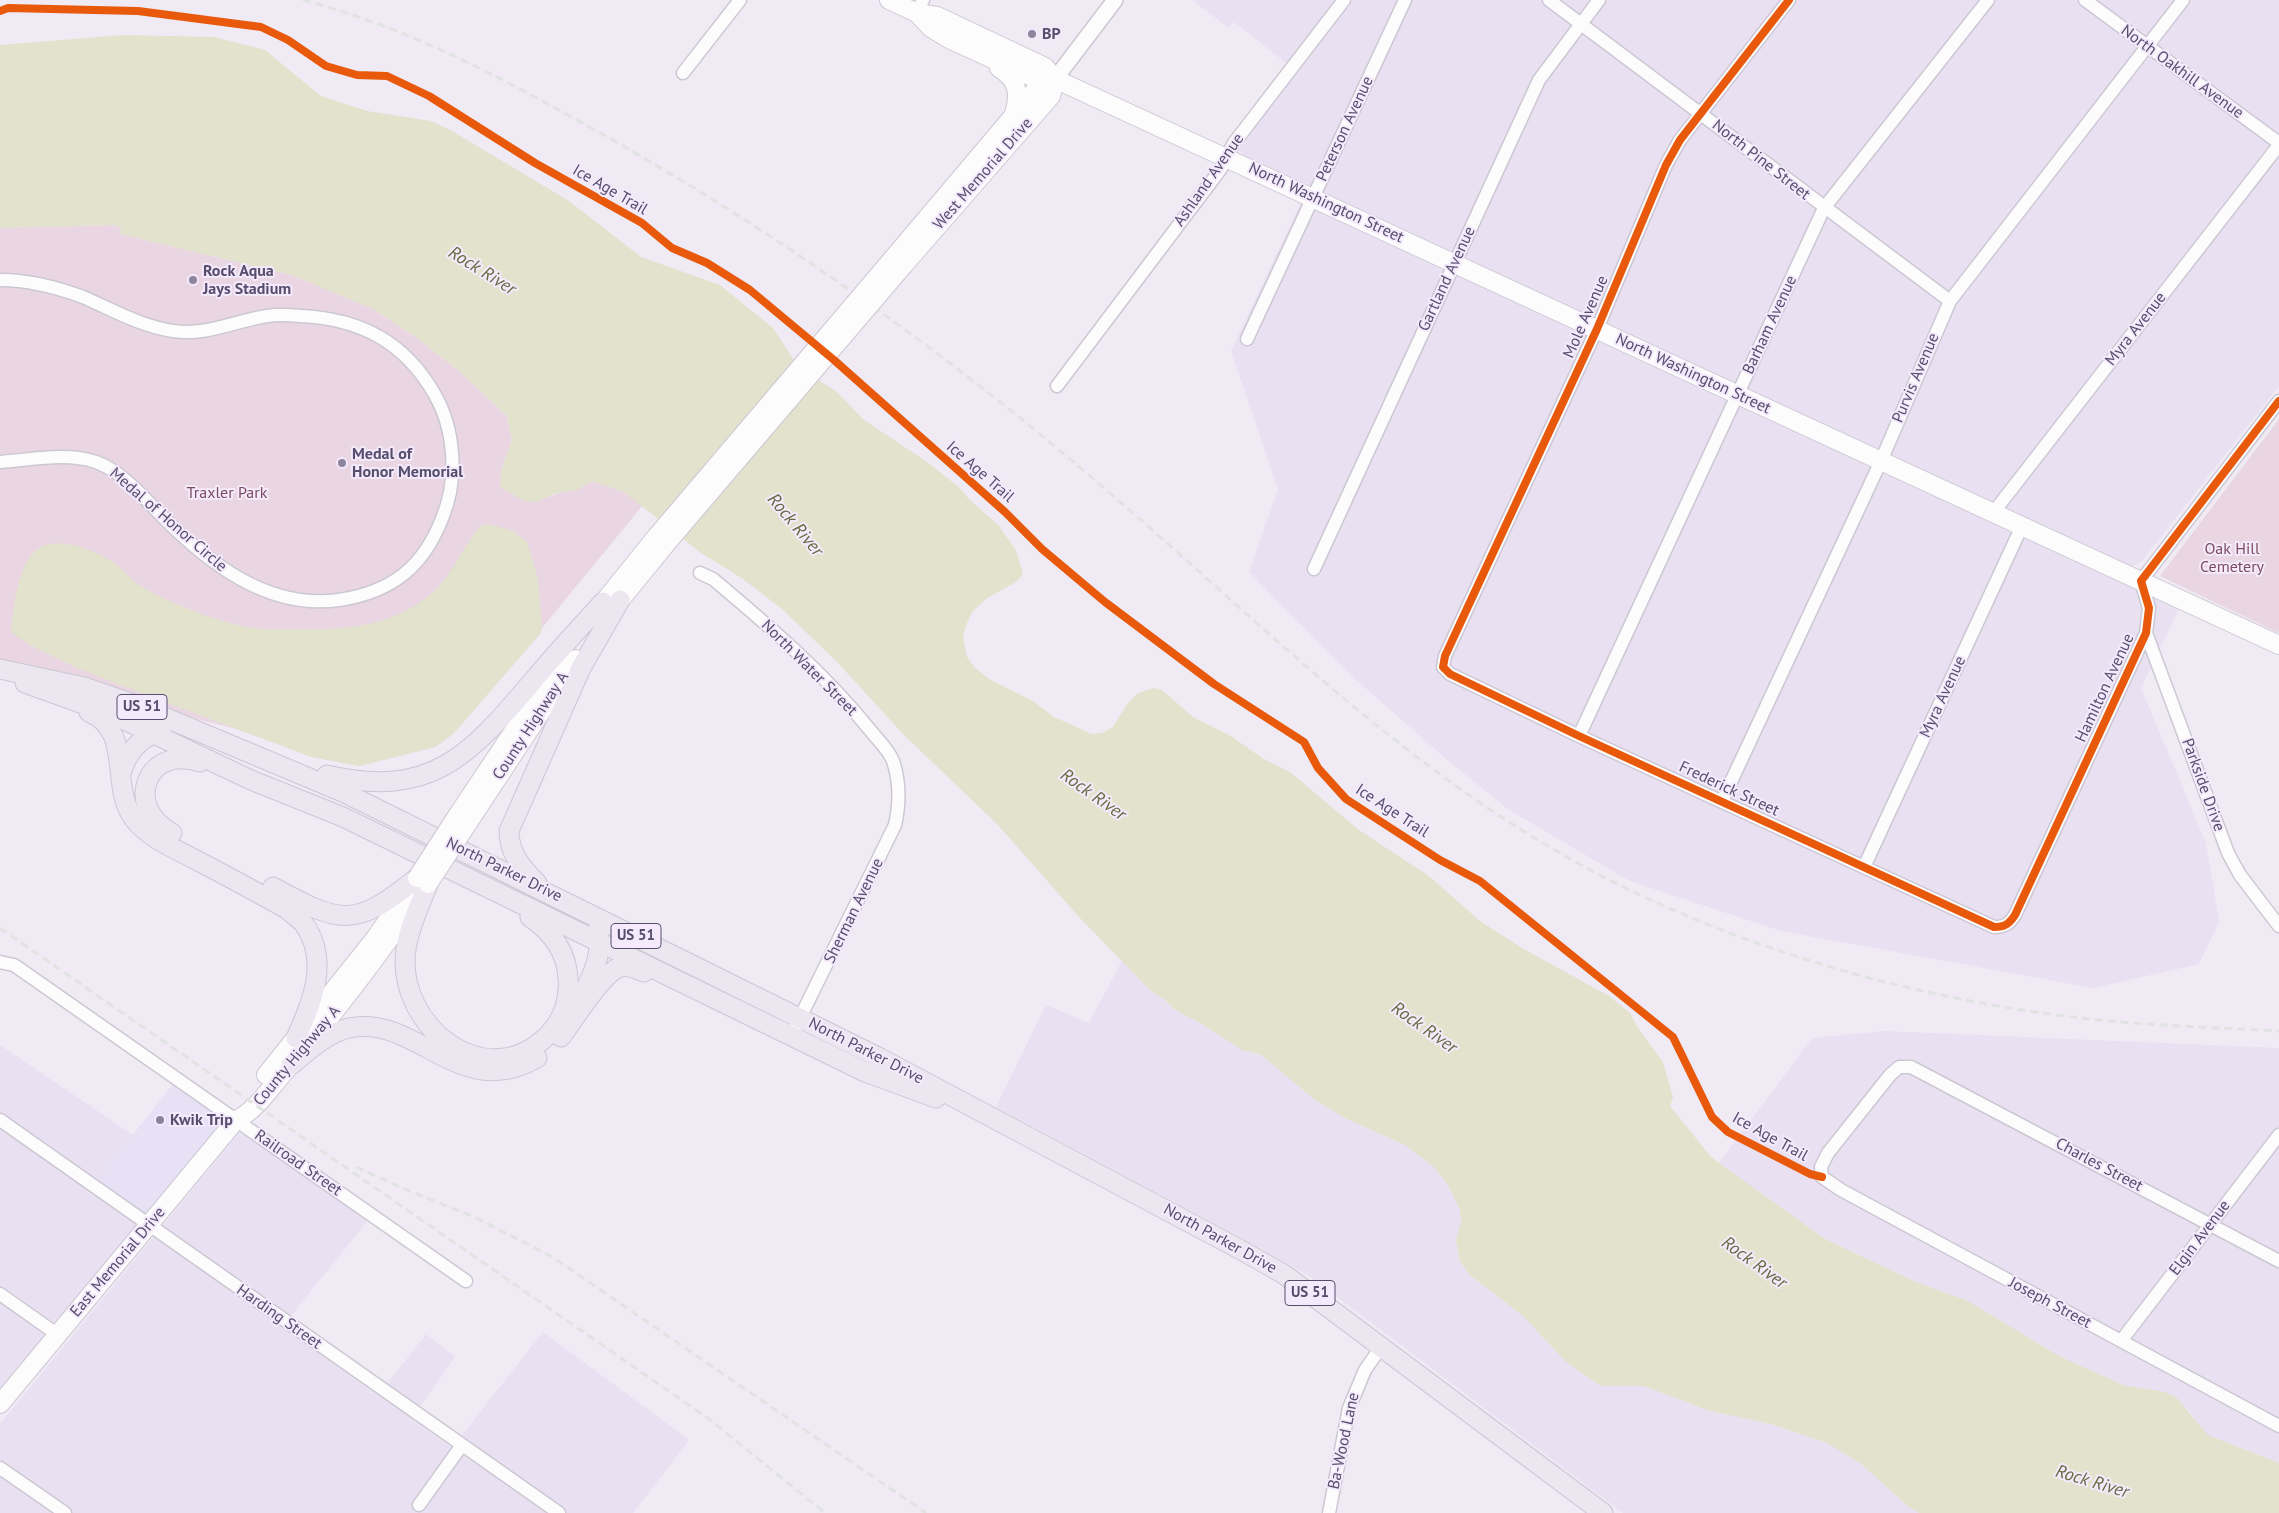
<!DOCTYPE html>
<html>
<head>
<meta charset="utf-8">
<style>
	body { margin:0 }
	canvas { display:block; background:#efeaf4 }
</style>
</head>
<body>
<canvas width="2279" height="1513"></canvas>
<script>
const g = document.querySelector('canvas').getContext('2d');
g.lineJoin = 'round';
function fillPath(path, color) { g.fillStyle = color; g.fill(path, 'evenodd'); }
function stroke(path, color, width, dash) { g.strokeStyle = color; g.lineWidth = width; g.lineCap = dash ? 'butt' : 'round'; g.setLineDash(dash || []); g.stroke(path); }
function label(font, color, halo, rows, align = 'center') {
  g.font = font + ' "PT Sans",sans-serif'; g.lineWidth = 4; g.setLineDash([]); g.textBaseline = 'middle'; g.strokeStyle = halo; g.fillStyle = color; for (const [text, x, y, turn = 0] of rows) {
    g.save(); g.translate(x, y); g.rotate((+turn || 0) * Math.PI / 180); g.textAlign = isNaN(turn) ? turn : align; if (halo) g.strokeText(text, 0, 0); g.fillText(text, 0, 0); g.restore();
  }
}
const residential = new Path2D(`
	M1192,0H2279V386L2142,561L2132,567L1243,155L1239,149V144L1295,70L1234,22L1229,28Z
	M1302,200L2180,607L2141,688L2206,843L2219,922L2199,964L2093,988L1781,931L1630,881L1509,810L1444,757L1353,677L1249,572L1278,489L1231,351Z
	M1122,961L1151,991L1164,999L1175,1010L1202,1024L1242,1050L1260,1054L1315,1100L1345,1118L1405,1145L1435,1168L1449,1187L1460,1210L1461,1221L1456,1240L1460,1262L1470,1275L1523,1316L1565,1361L1601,1386H1644L1710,1411L1771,1424L1827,1443L1861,1464L1909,1507L1919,1513H1623L1312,1278L1255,1245L996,1107L1046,1005L1089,1023Z
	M1885,1031L2279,1048V1463L2208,1435L2198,1424L2190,1411L2165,1392L2123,1385L2059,1356L1968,1301L1916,1282L1825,1239L1719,1163L1812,1038Z
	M0,1045L133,1135L93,1185L143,1221L0,1392Z
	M238,1134L251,1138L368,1220L282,1327L378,1396L426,1334L455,1357L411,1419L475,1464L485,1452L462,1435L543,1332L689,1440L633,1513H0V1424Z`);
const commercial = new Path2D(`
	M177,1079L236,1120L149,1225L93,1185Z`);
const green = new Path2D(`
	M113,225L121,227L120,234L292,275L373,309L414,336L458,370L507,416L512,440L501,471L550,497C556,493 583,485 592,481L624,492L643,505L542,628L540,634L453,734L435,747L359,766L312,757L240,730L0,669V228Z
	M2279,419V633L2160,576Z`);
const water = new Path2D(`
	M124,35L214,37L265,50L321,96L367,111L431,121L452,131L569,201L641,257L720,285L773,328L799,368L837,392L864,420L930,464L962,490L967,497L999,526L1016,550L1023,574L1016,582L987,598L973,611L966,625L963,637L967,657L974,667L989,679L1033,701L1054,717L1092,734L1102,733L1113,727L1127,704L1138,693L1154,688L1162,690L1193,717L1231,736L1262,758L1290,772L1359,830L1429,876L1480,921L1522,948L1609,996L1630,1013L1638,1028L1663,1062L1673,1097L1670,1106L1711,1157L1825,1239L1916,1282L1968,1301L2059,1356L2123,1385L2165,1392L2176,1397L2208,1435L2279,1463V1513H1919L1909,1507L1861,1464L1827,1443L1771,1424L1710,1411L1644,1386H1601L1583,1374L1565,1361L1523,1316L1470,1275L1460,1262L1456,1240L1461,1221L1460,1210L1449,1187L1435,1168L1405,1145L1345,1118L1315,1100L1260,1054L1242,1050L1202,1024L1175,1010L1164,999L1151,991L1079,917L998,825L904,735L837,662L782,609L743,579L701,553L624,492L592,481L577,490L556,493L536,502L524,501L500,487L501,471L512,440L507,416L458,370L414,336L373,309L292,275L120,234L121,227L113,225L0,228V45Z
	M487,524L511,530L527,541L538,579L542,628L540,634L453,734L435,747L359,766L312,757L151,697L77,668L30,645L11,632C14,608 17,554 46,545C65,540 90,549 108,559C121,566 130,580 143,587C170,604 221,623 253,628C266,630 281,629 295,629C342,630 385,628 425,599C451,580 460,551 479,527Z`);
const minor = new Path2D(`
	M1549,0L1950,301
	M1789,0L1680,140L1666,165L1597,329L1445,656L1443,667L1450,674L1579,736L1994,927C2005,927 2009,924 2015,915L2146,633L2149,608L2141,581L2279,401
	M2085,0L2279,143
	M917,13L923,0
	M683,73L740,0
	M0,280C29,280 56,287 83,297C113,310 140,326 173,331C206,336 235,321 267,316C278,314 290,315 301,316C361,319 405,342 435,395C455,430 458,479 443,516C424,567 392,592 339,600C268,610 208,563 161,515C142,496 123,472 96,462C66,452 31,460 0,462
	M1247,339L1405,0
	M1057,386L1220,170L1234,143L1344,0
	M1993,513L2279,145
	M1314,569L1539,80L1599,0
	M700,573L713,579C769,626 824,673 870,730C877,739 889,750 893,761C900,782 900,803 895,825L791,1036
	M2146,633L2228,853L2240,875L2279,926
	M1579,736L1824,208L1988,0
	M1722,801L1881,461L1950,301L2183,0
	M1864,867L2022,526
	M0,962L14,965L466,1281
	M0,1120L559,1513
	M2279,1261L1911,1067H1899L1890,1075L1828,1153L1821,1167L1822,1177L1841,1190L2279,1426
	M0,1294L58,1335
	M2121,1341L2279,1135
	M0,1468L65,1513
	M419,1505L462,1445
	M1329,1513L1349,1408L1365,1370L1381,1347`);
const tertiary = new Path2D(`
	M1055,79L1115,0`);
const secondary = new Path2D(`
	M889,0L917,13L937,16L1045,67L1055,79
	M917,13L931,28L949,39L1034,78L1055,79L2279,645
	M999,68C1018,80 1020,93 1014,114
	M894,257L1036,89L1055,79
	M903,266L1051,96L1055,79
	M617,604L666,544
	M594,614L656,537
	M455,819L563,657
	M466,826L576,659
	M266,1075L376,937L413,884
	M0,1404L236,1120C255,1111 268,1091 282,1075C330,1019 376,960 417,899`);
const primary = new Path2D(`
	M0,669L84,687L133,704L345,793L880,1058L1243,1251L1285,1275L1603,1513
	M25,683L114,715L251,780L343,817L865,1072L936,1098
	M89,712C134,731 109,786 134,819C149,839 178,850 200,862C229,877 258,893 287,909C292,914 300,919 304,924C330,961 312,1002 296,1038
	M121,774C127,752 139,739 161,730
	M327,775C431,799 469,756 532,682C555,654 580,628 603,602
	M172,833C123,807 146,744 200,762
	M537,883C522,868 509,854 509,831L581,668L620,600
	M428,884C420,905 409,927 406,949C395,1026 487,1098 549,1034C563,1019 570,999 568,979C567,952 552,932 530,917
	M273,887C341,924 354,929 417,878
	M583,994C593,974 603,953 598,930
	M561,1037C573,1021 601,975 618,968C626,964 636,969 644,972
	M291,1065C308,1051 327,1033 349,1028C417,1014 460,1103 537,1058`);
const rail = new Path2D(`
	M303,0C409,28 500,77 595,130C784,236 963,364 1126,507C1270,632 1406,768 1574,861C1734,950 1926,1003 2108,1021C2164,1026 2222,1028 2279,1031
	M0,928L709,1419L825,1513
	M356,1167L400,1187L474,1217L551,1256L926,1513`);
const secondaryBridge = new Path2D(`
	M656,537L894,257
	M666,544L903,266
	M417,878L455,819
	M428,884L466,826`);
const cycleway = new Path2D(`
	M1789,0L1680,140L1666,165L1597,329L1445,656L1443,667L1450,674L1579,736L1994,927C2005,927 2009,924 2015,915L2146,633L2149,608L2141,581L2279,401
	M0,11L8,8L138,11L261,27L288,40L326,66L357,75L387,76L429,96L535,163L642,223L672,248L707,263L750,290L834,360L1005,512L1042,549L1105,602L1214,684L1304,742L1318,768L1346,799L1440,860L1480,881L1673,1037L1712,1117L1728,1132L1810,1174L1822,1177`);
const markers = [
	[1032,34,5,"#8c859d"],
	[193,280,5,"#8c859d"],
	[342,463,5,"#8c859d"],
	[160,1120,5,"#8c859d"]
];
const shields = [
	[142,707,50],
	[636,936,50],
	[1310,1293,50]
];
const shieldNames = [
	["US 51",142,707],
	["US 51",636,936],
	["US 51",1310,1293]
];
const poiNames = [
	["BP",1042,34],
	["Rock Aqua",203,271],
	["Jays Stadium",203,289],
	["Medal of",352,454],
	["Honor Memorial",352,472],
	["Kwik Trip",170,1120]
];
const streetNames = [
	["North Oakhill Avenue",2182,72,36],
	["Peterson Avenue",1345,129,-65],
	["North Pine Street",1761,160,38],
	["West Memorial Drive",983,174,-49],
	["Ashland Avenue",1209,180,-55],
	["Ice Age Trail",610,190,30],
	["North Washington Street",1326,203,25],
	["Gartland Avenue",1447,279,-65],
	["Mole Avenue",1586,317,-66],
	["Barham Avenue",1770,325,-65],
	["Myra Avenue",2136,329,-52],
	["North Washington Street",1693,374,25],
	["Purvis Avenue",1916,378,-67],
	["Ice Age Trail",980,472,41],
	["Medal of Honor Circle",168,520,41],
	["North Water Street",809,668,45],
	["Hamilton Avenue",2105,688,-65],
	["Myra Avenue",1943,697,-65],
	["County Highway A",531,726,-57],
	["Parkside Drive",2203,785,70],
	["Frederick Street",1729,789,25],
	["Ice Age Trail",1392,811,33],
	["North Parker Drive",504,870,26],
	["Sherman Avenue",854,911,-64],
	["North Parker Drive",866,1051,27],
	["County Highway A",297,1056,-50],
	["Ice Age Trail",1770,1137,29],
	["Railroad Street",298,1163,35],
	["Charles Street",2099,1165,28],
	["Elgin Avenue",2200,1238,-53],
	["North Parker Drive",1220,1239,29],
	["East Memorial Drive",118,1262,-50],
	["Joseph Street",2050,1303,28],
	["Harding Street",279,1317,35],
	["Ba-Wood Lane",1344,1441,-78]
];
const parkNames = [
	["Traxler Park",227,493],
	["Oak Hill",2232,549],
	["Cemetery",2232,567]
];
const waterNames = [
	["Rock River",482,271,32],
	["Rock River",795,525,50],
	["Rock River",1093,795,35],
	["Rock River",1424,1028,35],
	["Rock River",1754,1263,36],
	["Rock River",2092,1482,17]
];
fillPath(residential, '#e9e0f2');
fillPath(commercial, '#e7e1f6');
fillPath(green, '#e9d6e2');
fillPath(water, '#e2e2cd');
stroke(minor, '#ccc8d3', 15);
stroke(tertiary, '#ccc8d3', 18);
stroke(secondary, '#ccc8d4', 20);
stroke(primary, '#cbc7d3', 21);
stroke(minor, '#fdfcfd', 12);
stroke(tertiary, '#fdfcfd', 15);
stroke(secondary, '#fdfcfd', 18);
stroke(primary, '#ebe6f0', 19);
stroke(rail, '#e1e3e3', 3, [8, 5]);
stroke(secondaryBridge, '#ccc8d4', 20, []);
stroke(secondaryBridge, '#fdfcfd', 18);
stroke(cycleway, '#e8590c', 8);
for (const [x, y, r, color] of markers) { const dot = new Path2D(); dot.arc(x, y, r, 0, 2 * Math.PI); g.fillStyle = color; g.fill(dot); stroke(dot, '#f4eafc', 2); }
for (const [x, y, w] of shields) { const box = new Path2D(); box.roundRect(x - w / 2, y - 12.5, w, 25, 4); g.fillStyle = '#f4eafc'; g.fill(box); stroke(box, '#574e6e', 1); }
label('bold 15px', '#574e6e', null, shieldNames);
label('bold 16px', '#574e6e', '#f4eafc', poiNames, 'left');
label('16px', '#574e6e', '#f4eafc', streetNames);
label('16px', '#7d4d5f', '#f4eafc', parkNames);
label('italic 18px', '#676b41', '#f4eafc', waterNames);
</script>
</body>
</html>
